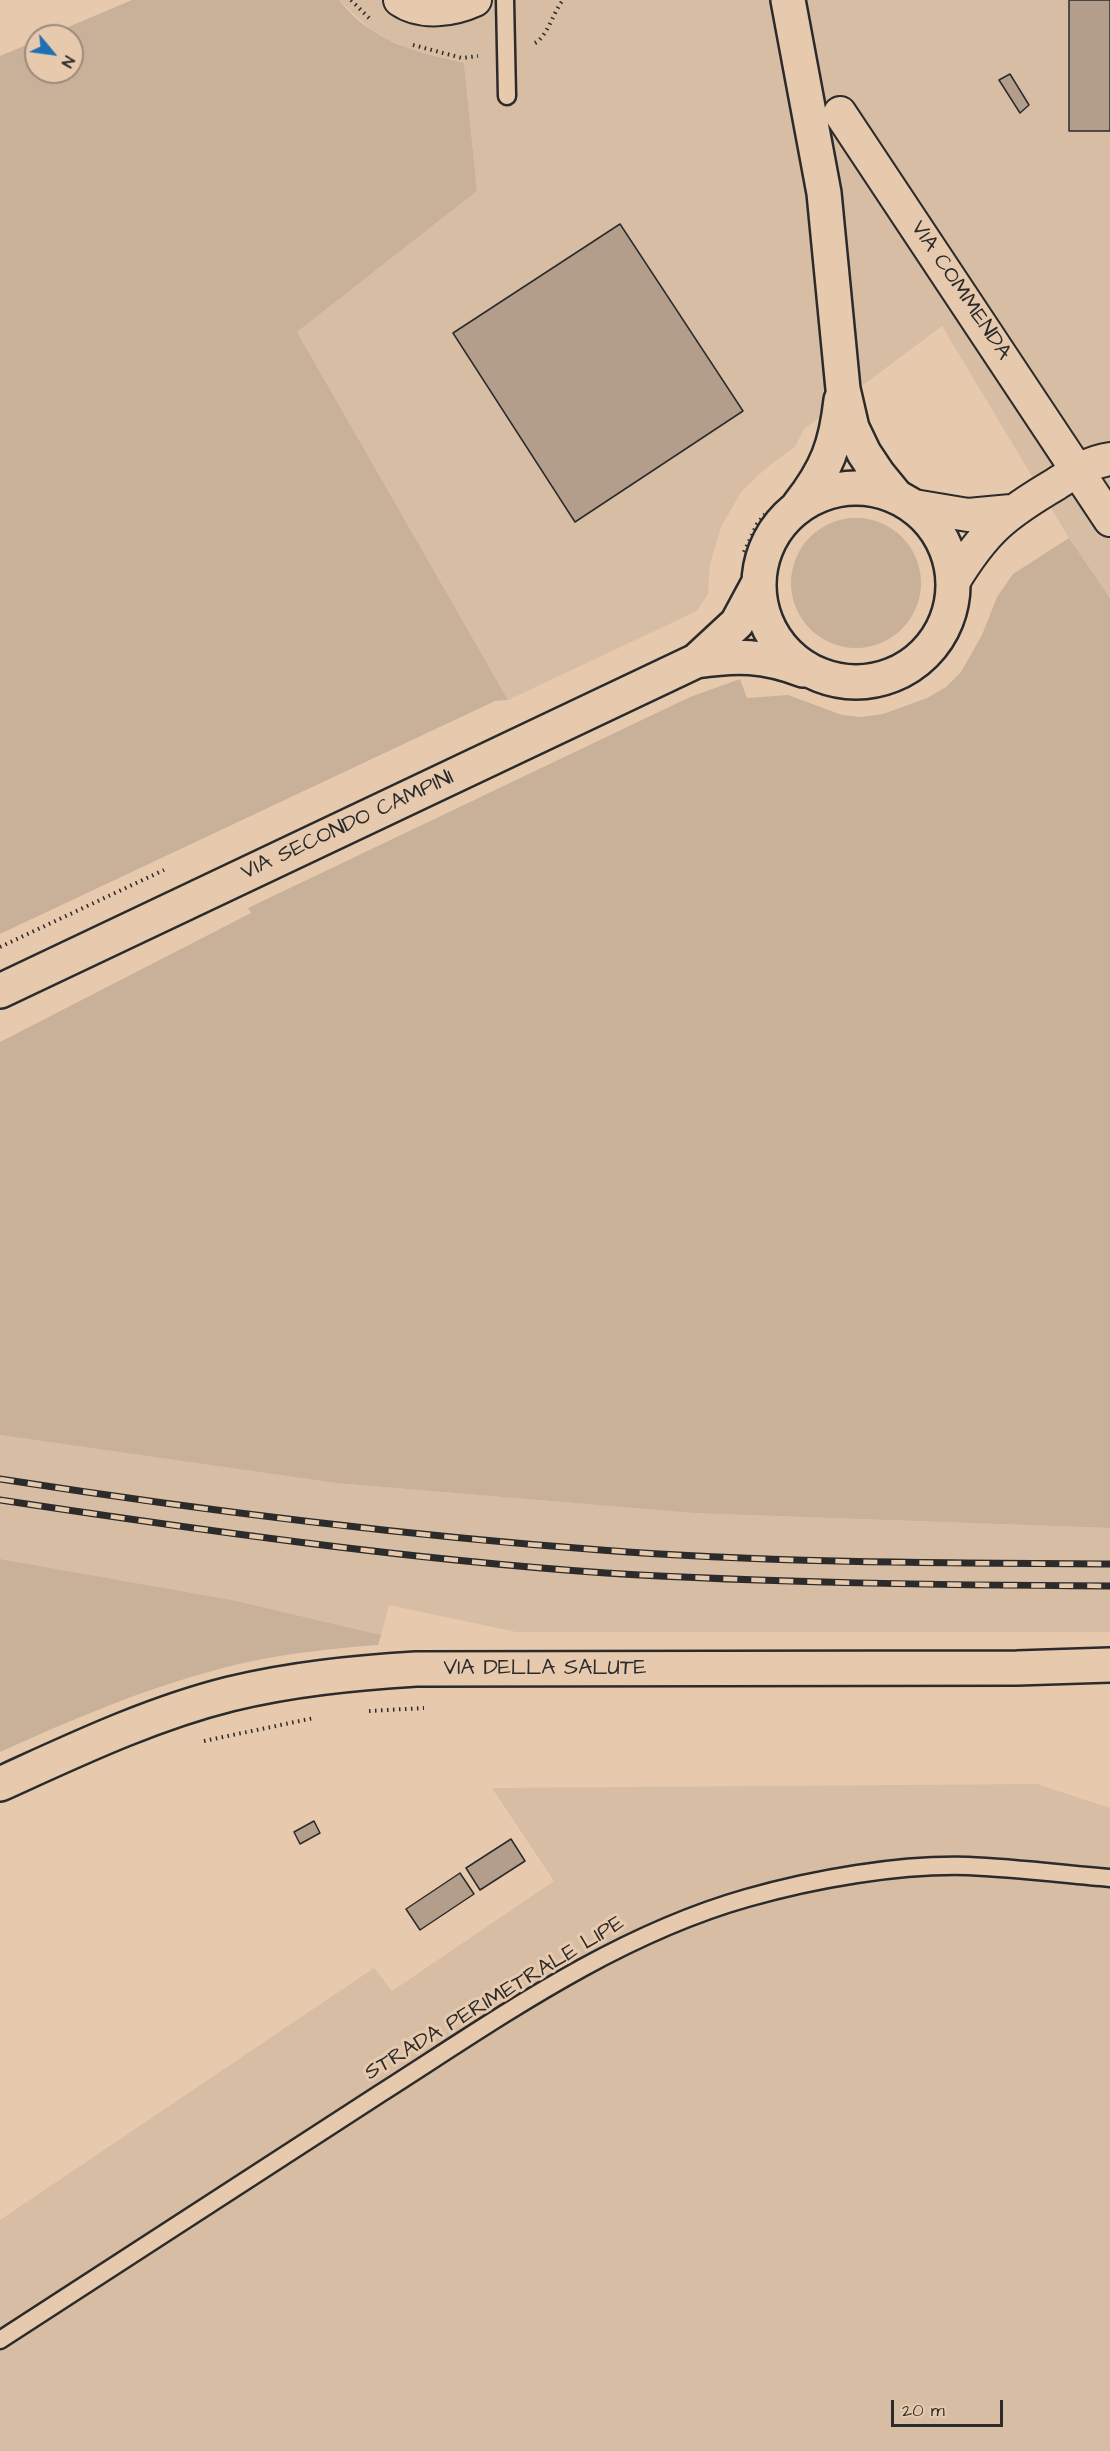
<!DOCTYPE html>
<html>
<head>
<meta charset="utf-8">
<style>
	body { margin:0 }
	#map { position:relative; width:1110px; height:2451px; overflow:hidden; background:#e7caae; font-family:"Architects Daughter",sans-serif }
	canvas { display:block }
	.north { position:absolute; left:24px; top:24px; width:60px; height:60px; box-sizing:border-box; background:#e7caae; border:2px solid #9c8a7a; border-radius:50%; rotate:119deg; font-size:16px; font-weight:700; line-height:24px; text-align:center; color:#2b2b2b }
	.north::after { content:''; display:block; margin:auto; width:21px; height:27px; background:#1f6fb2; clip-path:polygon(50% 0,100% 100%,50% 72%,0 100%) }
	.scale { position:absolute; left:891px; top:2400px; width:112px; height:27px; box-sizing:border-box; border:3px solid #2b2b2b; border-top:0; padding-left:8px; font-size:18px; line-height:21px; white-space:nowrap; color:#2b2b2b; -webkit-text-stroke:4px #e7caae; paint-order:stroke }
</style>
</head>
<body>
<div id="map">
<canvas width="1110" height="2451"></canvas>
<div class="north">N</div>
<div class="scale">20 m</div>
</div>
<script>
const g = document.querySelector('canvas').getContext('2d');
g.lineJoin = 'round';
function fillPath(path, color) { g.fillStyle = color; g.fill(path, 'evenodd'); }
function stroke(path, color, width, dash) { g.strokeStyle = color; g.lineWidth = width; g.lineCap = dash ? 'butt' : 'round'; g.setLineDash(dash || []); g.stroke(path); }
function label(font, color, halo, rows, align = 'center') {
  g.font = font + ' "Architects Daughter",sans-serif'; g.lineWidth = 6; g.setLineDash([]); g.textBaseline = 'middle'; g.strokeStyle = halo; g.fillStyle = color; for (const [text, x, y, turn = 0] of rows) {
    g.save(); g.translate(x, y); g.rotate((+turn || 0) * Math.PI / 180); g.textAlign = isNaN(turn) ? turn : align; if (halo) g.strokeText(text, 0, 0); g.fillText(text, 0, 0); g.restore();
  }
}
const built = new Path2D(`
	M339,0H1110V598L1069,538L942,326L804,429L795,447L765,469L741,492L721,527L710,564L708,594L697,611L508,700L297,332L477,191L464,63L410,49L375,34Z
	M0,1435L336,1483L693,1513L1110,1528V1632H516L389,1605L381,1635L232,1600L0,1559Z
	M1037,1784L1110,1808V2451H0V2220L374,1968L392,1991L554,1881L492,1788Z`);
const green = new Path2D(`
	M132,0H339C373,43 414,51 464,63L477,191L297,332L508,700L495,701L0,934V56L36,41V72H72V36H47Z
	M791 583a65 65 0 1 1 130 0a65 65 0 1 1-130 0Z
	M1069,538L1110,598V1528L693,1513L336,1483L0,1435V1042L251,913L248,908L690,697L740,679L747,698L788,695L842,715L861,717L883,714L927,698L946,687L961,672L982,635L997,597L1013,574Z
	M0,1559L232,1600L381,1635L378,1645C325,1649 270,1655 219,1669C143,1689 71,1720 0,1752Z`);
const building = new Path2D(`
	M1069,0H1110V131H1069Z
	M1010,74L1029,105L1020,113L999,80Z
	M620,224L743,411L575,522L453,333Z
	M314,1821L320,1833L300,1844L294,1832Z
	M511,1839L525,1861L480,1890L466,1868Z
	M460,1873L474,1894L420,1930L406,1909Z`);
const path = new Path2D(`
	M351,0L369,18
	M535,43C548,36 553,12 563,0
	M413,45L462,58L478,56
	M744,552L757,524L765,514
	M830,693C890,708 944,671 963,614
	M0,947L164,870
	M369,1711L424,1708
	M204,1741L314,1718`);
const service = new Path2D(`
	M505,0L507,96
	M0,2340C127,2257 254,2175 381,2093C497,2019 613,1936 747,1898C814,1879 898,1864 968,1866C1015,1868 1063,1874 1110,1878`);
const minor = new Path2D(`
	M400,0C422,15 453,10 475,0
	M840,113L1110,520
	M914,506L968,515L1011,511
	M954,581C985,530 1005,514 1056,484C1073,473 1089,462 1110,459`);
const tertiary = new Path2D(`
	M788,0L824,193L843,389L852,428L864,453L878,474L896,496
	M759 585a97 97 0 1 1 194 0a97 97 0 1 1-194 0Z
	M799,505C827,469 836,445 841,400
	M696,661C737,655 763,655 803,670
	M0,991L696,661L737,623L758,584
	M0,1784C75,1750 150,1714 230,1694C292,1679 353,1673 416,1669L1017,1668L1110,1665`);
const rail = new Path2D(`
	M0,1479C199,1510 399,1535 601,1550C770,1563 940,1563 1110,1564
	M0,1500C200,1530 404,1559 606,1573C774,1583 942,1585 1110,1586`);
const streetNames = [
	["VIA COMMENDA",960,291,56],
	["VIA SECONDO CAMPINI",348,826,-25],
	["VIA DELLA SALUTE",545,1669],
	["STRADA PERIMETRALE LIPE",495,1999,-31]
];
fillPath(built, '#d7bda3');
fillPath(green, '#c8b099');
fillPath(building, '#b29e8a');
stroke(building, '#2b2b2b', 1.5);
stroke(service, '#2b2b2b', 21);
stroke(minor, '#2b2b2b', 36);
stroke(tertiary, '#2b2b2b', 38);
stroke(path, '#2b2b2b', 4, [1.5, 4.5]);
stroke(service, '#e7caae', 16);
stroke(minor, '#e7caae', 32);
stroke(tertiary, '#e7caae', 33);
stroke(rail, '#2b2b2b', 7);
stroke(rail, '#e7caae', 4.5, [14]);
label('22px', '#2b2b2b', '#e7caae', streetNames);
</script>
</body>
</html>
